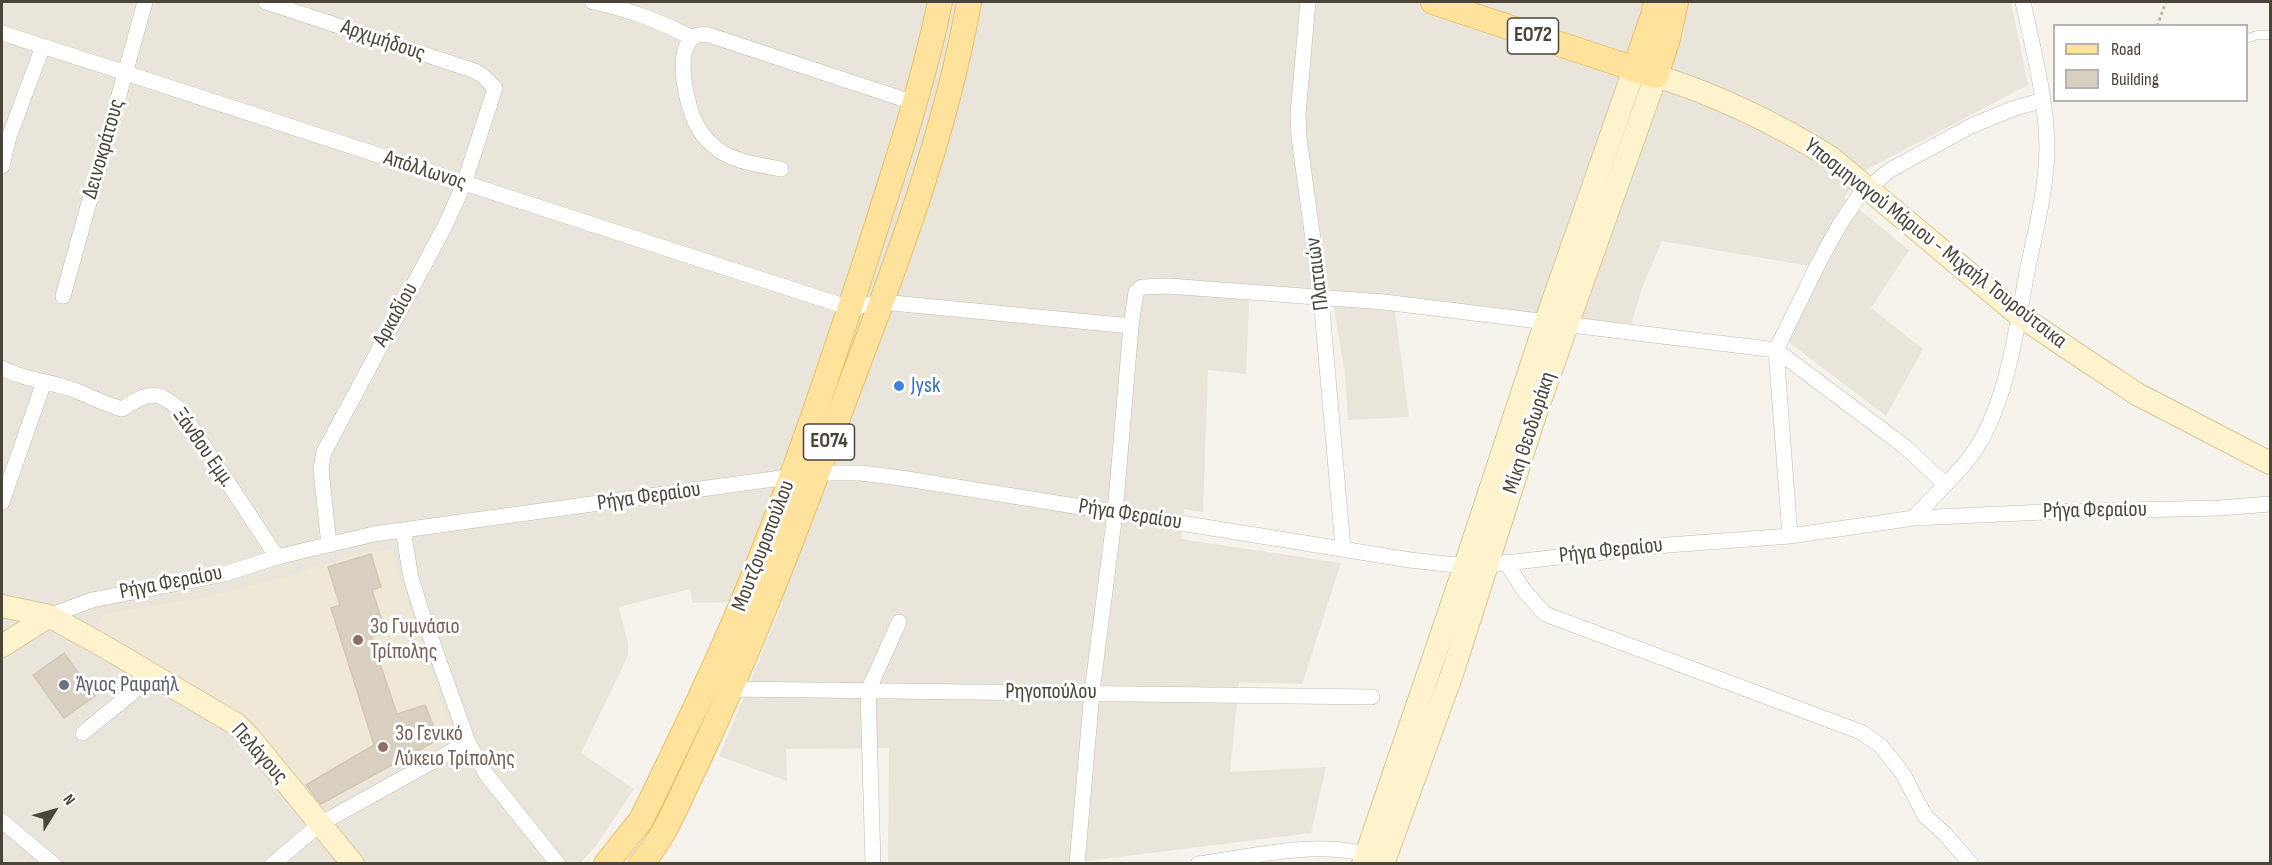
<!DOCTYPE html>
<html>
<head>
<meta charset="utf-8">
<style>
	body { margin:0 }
	#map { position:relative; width:2272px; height:865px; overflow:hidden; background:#f6f3ec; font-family:"Sofia Sans Condensed",sans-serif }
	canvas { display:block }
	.frame { position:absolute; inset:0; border:3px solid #4b4439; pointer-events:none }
	.legend { position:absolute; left:2053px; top:24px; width:195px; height:78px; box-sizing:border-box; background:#fff; border:2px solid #b7b4b0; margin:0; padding:8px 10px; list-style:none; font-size:18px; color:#4b4439 }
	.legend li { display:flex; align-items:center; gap:12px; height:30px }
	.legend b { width:30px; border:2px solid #b7b4b0 }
	.north { position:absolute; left:24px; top:781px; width:60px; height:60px; -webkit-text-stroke:4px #fff; paint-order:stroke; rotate:53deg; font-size:16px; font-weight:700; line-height:24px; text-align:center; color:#4b4439 }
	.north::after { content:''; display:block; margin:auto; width:21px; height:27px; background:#4b4439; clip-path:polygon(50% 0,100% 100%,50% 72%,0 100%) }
</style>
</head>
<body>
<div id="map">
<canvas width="2272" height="865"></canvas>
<div class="frame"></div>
<ul class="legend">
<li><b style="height:8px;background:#ffe39c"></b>Road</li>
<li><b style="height:16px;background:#d8cfc1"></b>Building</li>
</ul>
<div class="north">N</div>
</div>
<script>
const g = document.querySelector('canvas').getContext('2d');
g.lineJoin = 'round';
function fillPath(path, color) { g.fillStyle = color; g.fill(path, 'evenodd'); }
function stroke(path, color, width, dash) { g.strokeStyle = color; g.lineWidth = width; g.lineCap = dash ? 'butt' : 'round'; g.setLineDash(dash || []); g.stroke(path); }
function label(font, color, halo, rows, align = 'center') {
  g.font = font + ' "Sofia Sans Condensed",sans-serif'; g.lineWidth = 6; g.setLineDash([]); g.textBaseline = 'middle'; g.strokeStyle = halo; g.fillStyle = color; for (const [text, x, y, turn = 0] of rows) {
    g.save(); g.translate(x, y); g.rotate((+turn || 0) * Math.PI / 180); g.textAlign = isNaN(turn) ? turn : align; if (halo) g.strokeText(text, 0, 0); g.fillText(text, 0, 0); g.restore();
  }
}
const residential = new Path2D(`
	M2,2H2011L2028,85L1864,171L1844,197L1909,250L1871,308L1923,349L1886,416L1786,340L1821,268L1662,241L1643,285L1631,325L1393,298L1409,417L1348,420L1345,373L1331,292L1250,285L1246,374L1208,370L1203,512L1184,509L1181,539L1341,563L1302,684L1239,682L1230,772L1326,767L1311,833L1070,863H888L889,748L786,749L787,781L719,756L783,602L693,603L690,589L619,607L628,644V656L581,753L634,789L595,847L580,863L2,864Z`);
const education = new Path2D(`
	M391,549L453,737L318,808L248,717L99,633L98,620L103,614L203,598L288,576L360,553Z`);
const building = new Path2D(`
	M371,554L381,587L372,590L386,633L371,637L397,714L425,705L439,739L321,804L306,785L374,745L331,608L340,605L328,567Z
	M64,653L95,696L64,718L33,675Z`);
const path = new Path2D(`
	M2157,26L2166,2`);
const lane = new Path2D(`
	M2246,39L2257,35H2270`);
const street = new Path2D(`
	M266,2L475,71L483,76L495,88L464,184L445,226L324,452L321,469L329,545
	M593,2C629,9 660,22 693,38
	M1308,2L1298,114L1299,137L1321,298L1343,548
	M2,33L850,308L882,302L1131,326
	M2,166L8,140L43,46
	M781,169C760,165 733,162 716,148C706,140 698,130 694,119C685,99 669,28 709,35L915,103
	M63,296L145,2
	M2,368C24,380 50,381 74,390C90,396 104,404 122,409C147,393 157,388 180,410L277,557
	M2,502L44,382
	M1914,518C1935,493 1963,471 1980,442C2009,392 2017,324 2028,267C2036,229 2046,189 2047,150C2047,100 2033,50 2023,2
	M403,530L411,578L421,610L468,742L486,774L558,864
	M1790,536L1776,350L1818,264L1840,224L1859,196L1890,170L1971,126L2012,109L2043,100
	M1506,562L1523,589L1545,614L1861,732L1881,746L1903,774L1925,816L1945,834L1971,864
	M49,616L92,600L224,574L277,557L374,534L817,473H861L901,478L1410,560L1465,566L1487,565L1668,545L1790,536L1914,518L2045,512L2219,508L2270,504
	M730,689L1372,697
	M83,733L138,688L148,672
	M2,821L53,864
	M273,864L320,824L468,742
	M873,864L868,691L899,622
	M1077,864L1092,692L1115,513L1131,326L1136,292L1142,287L1168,286L1384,302L1776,350L1904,446L1945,484
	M1198,864C1256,856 1317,839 1374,856`);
const secondary = new Path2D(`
	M2,606L49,616L100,644L236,724L250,738L353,864
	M2,646L49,616
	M1363,864L1465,566L1546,321L1634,70
	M1383,864L1452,674L1535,415L1656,76C1718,95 1775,123 1830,157L2019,315L2078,355L2137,394L2270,463`);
const primary = new Path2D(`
	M1433,2L1656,76L1668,38L1676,2
	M1634,70L1654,13L1655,2
	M606,864L641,820L650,802C685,730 720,658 750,584C794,477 830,368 866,259C893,174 922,89 940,2
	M641,864C662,840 674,812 687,784C702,753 716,722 730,690C774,590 812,487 851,383C898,260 946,132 969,2`);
const markers = [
	[899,386,6,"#3f7fe0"],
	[358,640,6,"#8d6e63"],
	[64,685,6,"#6b7280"],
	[383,747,6,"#8d6e63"]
];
const shields = [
	[1533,36,51],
	[829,442,51]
];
const shieldNames = [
	["ΕΟ72",1533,36],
	["ΕΟ74",829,442]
];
const streetNames = [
	["Αρχιμήδους",383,41,19],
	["Δεινοκράτους",104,149,-74],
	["Απόλλωνος",425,171,18],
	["Υποσμηναγού Μάριου - Μιχαήλ Τουρούτσικα",1935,244,38],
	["Πλαταιών",1318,274,-97],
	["Αρκαδίου",396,315,-61],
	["Μίκη Θεοδωράκη",1530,433,-72],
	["Ξάνθου Εμμ.",203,448,55],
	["Ρήγα Φεραίου",649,497,-8],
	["Ρήγα Φεραίου",2095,511,-1],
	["Ρήγα Φεραίου",1130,515,9],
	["Μουτζουροπούλου",764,546,-69],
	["Ρήγα Φεραίου",1611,551,-6],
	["Ρήγα Φεραίου",171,583,-11],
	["Ρηγοπούλου",1051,692],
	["Πελάγους",259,754,48]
];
const shopNames = [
	["Jysk",911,386]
];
const educationNames = [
	["3ο Γυμνάσιο",370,627],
	["Τρίπολης",370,652],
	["3ο Γενικό",395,734],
	["Λύκειο Τρίπολης",395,759]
];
const worshipNames = [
	["Άγιος Ραφαήλ",76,685]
];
fillPath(residential, '#eae5da');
fillPath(education, '#efe8d6');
fillPath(building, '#d8cfc1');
stroke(building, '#d3c7b4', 1.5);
stroke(lane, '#c2bbae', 9);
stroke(street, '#c2bbae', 16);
stroke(secondary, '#d6c79b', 24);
stroke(primary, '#e6c16a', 26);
stroke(path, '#c4b79f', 3, [3, 3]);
stroke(lane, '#fff', 8);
stroke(street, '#fff', 15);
stroke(secondary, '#fff3cd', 22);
stroke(primary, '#ffe39c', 24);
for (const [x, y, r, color] of markers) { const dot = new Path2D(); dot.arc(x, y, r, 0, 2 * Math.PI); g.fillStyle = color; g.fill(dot); stroke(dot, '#fff', 2); }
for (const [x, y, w] of shields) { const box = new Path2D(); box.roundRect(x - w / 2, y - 18, w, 36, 4.5); g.fillStyle = '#fff'; g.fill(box); stroke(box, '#4b4439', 1.5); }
label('bold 21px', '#4b4439', null, shieldNames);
label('22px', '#4b4439', '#fff', streetNames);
label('22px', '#366cbe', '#fff', shopNames, 'left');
label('22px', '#785e54', '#fff', educationNames, 'left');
label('22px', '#5b616d', '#fff', worshipNames, 'left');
</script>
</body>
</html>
